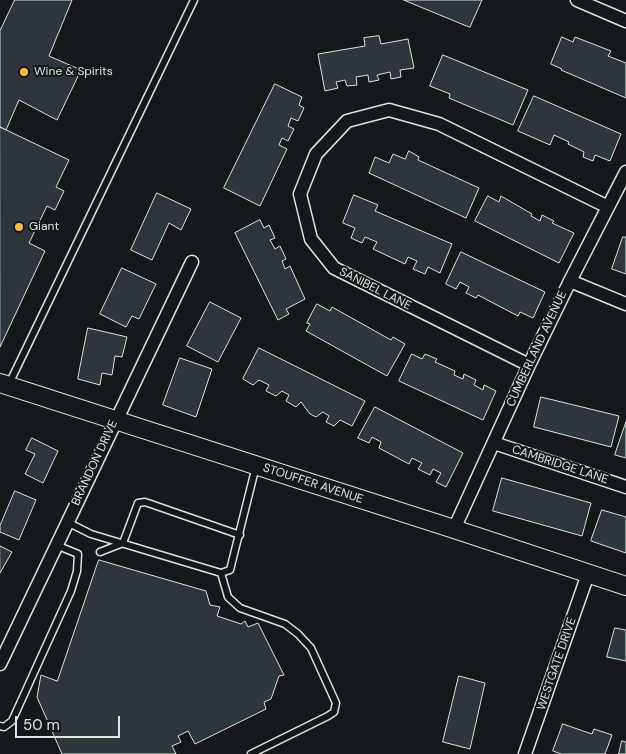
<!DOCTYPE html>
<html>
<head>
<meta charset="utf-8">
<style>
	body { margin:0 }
	#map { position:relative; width:626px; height:754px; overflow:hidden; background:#14181c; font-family:"DM Sans",sans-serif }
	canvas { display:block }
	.scale { position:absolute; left:15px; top:716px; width:105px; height:22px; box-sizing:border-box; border:2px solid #d8e6dc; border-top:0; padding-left:6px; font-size:15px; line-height:18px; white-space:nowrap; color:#d8e6dc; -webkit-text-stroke:4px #14181c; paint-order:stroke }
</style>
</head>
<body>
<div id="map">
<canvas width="626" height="754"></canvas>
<div class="scale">50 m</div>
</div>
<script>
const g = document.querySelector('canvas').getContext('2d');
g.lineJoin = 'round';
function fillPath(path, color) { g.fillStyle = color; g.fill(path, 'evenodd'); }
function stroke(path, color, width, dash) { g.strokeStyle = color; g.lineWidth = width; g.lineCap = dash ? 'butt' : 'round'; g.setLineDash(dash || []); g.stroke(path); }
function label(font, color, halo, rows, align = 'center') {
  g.font = font + ' "DM Sans",sans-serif'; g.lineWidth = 4; g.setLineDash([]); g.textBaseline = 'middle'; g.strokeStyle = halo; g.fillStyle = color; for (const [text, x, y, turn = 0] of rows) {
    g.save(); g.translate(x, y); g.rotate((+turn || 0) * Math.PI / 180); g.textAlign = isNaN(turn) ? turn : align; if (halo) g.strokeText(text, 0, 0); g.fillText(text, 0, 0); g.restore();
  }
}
const building = new Path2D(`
	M15,0H72L49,56L81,70L57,120L19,100L6,130L0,127V31Z
	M404,0H482L470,27Z
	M379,36L381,44L408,39L414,68L400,70L401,77L391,79L390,72L377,75L379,80L369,82L368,75L356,77L357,85L347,86L345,80L336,82L338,88L325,91L318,54L365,46L364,38Z
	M562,37L573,42L575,37L611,51L608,56L626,63V98L561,70L562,69L551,64Z
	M443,55L528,90L513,125L449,98L450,94L430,86Z
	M275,84L302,97L299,105L304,108L298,121L291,118L288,126L294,129L288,141L282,138L279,145L287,149L260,206L224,188Z
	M534,96L621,134L610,161L595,155L593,161L583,157L584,152L568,144L569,142L554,135L550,145L518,131Z
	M0,127L69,160L56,187L64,191L55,210L47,206L29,243L45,251L0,347Z
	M409,151L419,157L418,160L479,188L466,218L369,173L375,157L389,163L393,154L405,159Z
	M157,193L191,209L181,230L169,223L152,260L131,250Z
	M354,195L378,205L375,211L452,244L440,273L428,267L425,274L413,269L417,261L408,257L405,264L373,249L377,242L365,237L362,243L351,238L355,228L343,223Z
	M488,196L499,202L501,196L532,214L531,216L540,221L542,215L554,221L552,223L574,233L559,263L475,221Z
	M260,220L264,228L269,225L275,238L270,240L275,249L280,246L286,259L282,261L285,269L290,266L305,299L286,309L289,314L278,320L235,233Z
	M623,237H626V274L612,269Z
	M461,252L545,292L533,318L520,312L518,316L478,295L476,298L466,293L469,287L460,282L456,289L446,284Z
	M122,268L156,284L139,319L132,316L126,327L100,314Z
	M210,302L241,318L218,362L187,346Z
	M317,304L330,311L332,307L391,340L393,337L405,344L387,376L306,331L310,324L307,323Z
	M88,328L127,337L122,357L115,356L112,375L102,373L100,385L78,379Z
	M259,348L365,401L352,426L340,420L334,426L326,422L329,416L323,412L316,417L310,414L301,402L296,407L286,401L289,395L282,391L276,396L266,391L269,385L259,380L253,385L243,379Z
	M412,354L422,359L425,354L437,359L435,362L455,371L454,375L463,379L464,374L476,380L474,385L483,390L484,385L496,391L483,420L399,381Z
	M180,358L212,369L196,417L163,405Z
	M541,397L619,416L611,447L534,427Z
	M375,407L463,453L446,487L436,482L441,473L433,469L430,475L418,469L422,463L412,458L409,464L379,448L381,442L372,437L369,443L358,438Z
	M626,422V458L615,455Z
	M32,438L58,451L43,483L25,474L35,454L26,450Z
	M502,478L591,503L582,536L493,511Z
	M15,491L36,500L19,540L0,532V526Z
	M602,510L626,517V553L591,541Z
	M0,546L12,552L0,573Z
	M99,560L206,591L210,605L220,607L217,616L241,624L245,621L248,627L258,623L284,675L279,676L271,699L264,702L266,709L195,744L188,731L178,736L181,742L172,746L176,754H62L37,697L41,675L57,681Z
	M615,628L626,630V661L607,657Z
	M459,676L485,683L470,749L443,742Z
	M563,724L592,734L594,729L612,735L605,754H561L553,751Z
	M622,741L626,742V754H619Z`);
const lane = new Path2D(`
	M9,384L194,0
	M67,522L91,534L221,573L230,570L256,466
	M100,552L123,543L138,503L145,502L240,535
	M221,573L228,597L240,608L285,624L298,634L311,648L336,703L334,712L328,716L251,754
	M0,726L4,727L12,721L71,591L77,571L78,554L56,545`);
const street = new Path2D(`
	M577,0L626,21
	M570,281L626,304
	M529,365L334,268L311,239L300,194L316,154L347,121L389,110L439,124L608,207
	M494,443L626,487
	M454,529L529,365L570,281L626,172
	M0,664L192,262
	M525,754L588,574`);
const secondary = new Path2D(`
	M0,383L454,529L626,586`);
const markers = [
	[24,72,5,"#ffb74d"],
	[19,227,5,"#ffb74d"]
];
const poiNames = [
	["Wine & Spirits",34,72],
	["Giant",29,227]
];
const streetNames = [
	["SANIBEL LANE",375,289,27],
	["CUMBERLAND AVENUE",537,349,-65],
	["BRANDON DRIVE",95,463,-65],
	["CAMBRIDGE LANE",560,465,18],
	["STOUFFER AVENUE",313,484,18],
	["WESTGATE DRIVE",557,664,-71]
];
fillPath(building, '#2c363c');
stroke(building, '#d8e6dc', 1);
stroke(lane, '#d8e6dc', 9);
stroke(street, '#d8e6dc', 15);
stroke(secondary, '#d8e6dc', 20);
stroke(lane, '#14181c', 6);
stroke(street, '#14181c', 12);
stroke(secondary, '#14181c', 18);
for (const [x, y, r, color] of markers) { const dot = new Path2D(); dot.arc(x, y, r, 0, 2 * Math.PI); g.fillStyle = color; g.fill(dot); stroke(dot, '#14181c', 2); }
label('12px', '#d8e6dc', '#14181c', poiNames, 'left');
label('12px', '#d8e6dc', '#14181c', streetNames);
</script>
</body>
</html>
